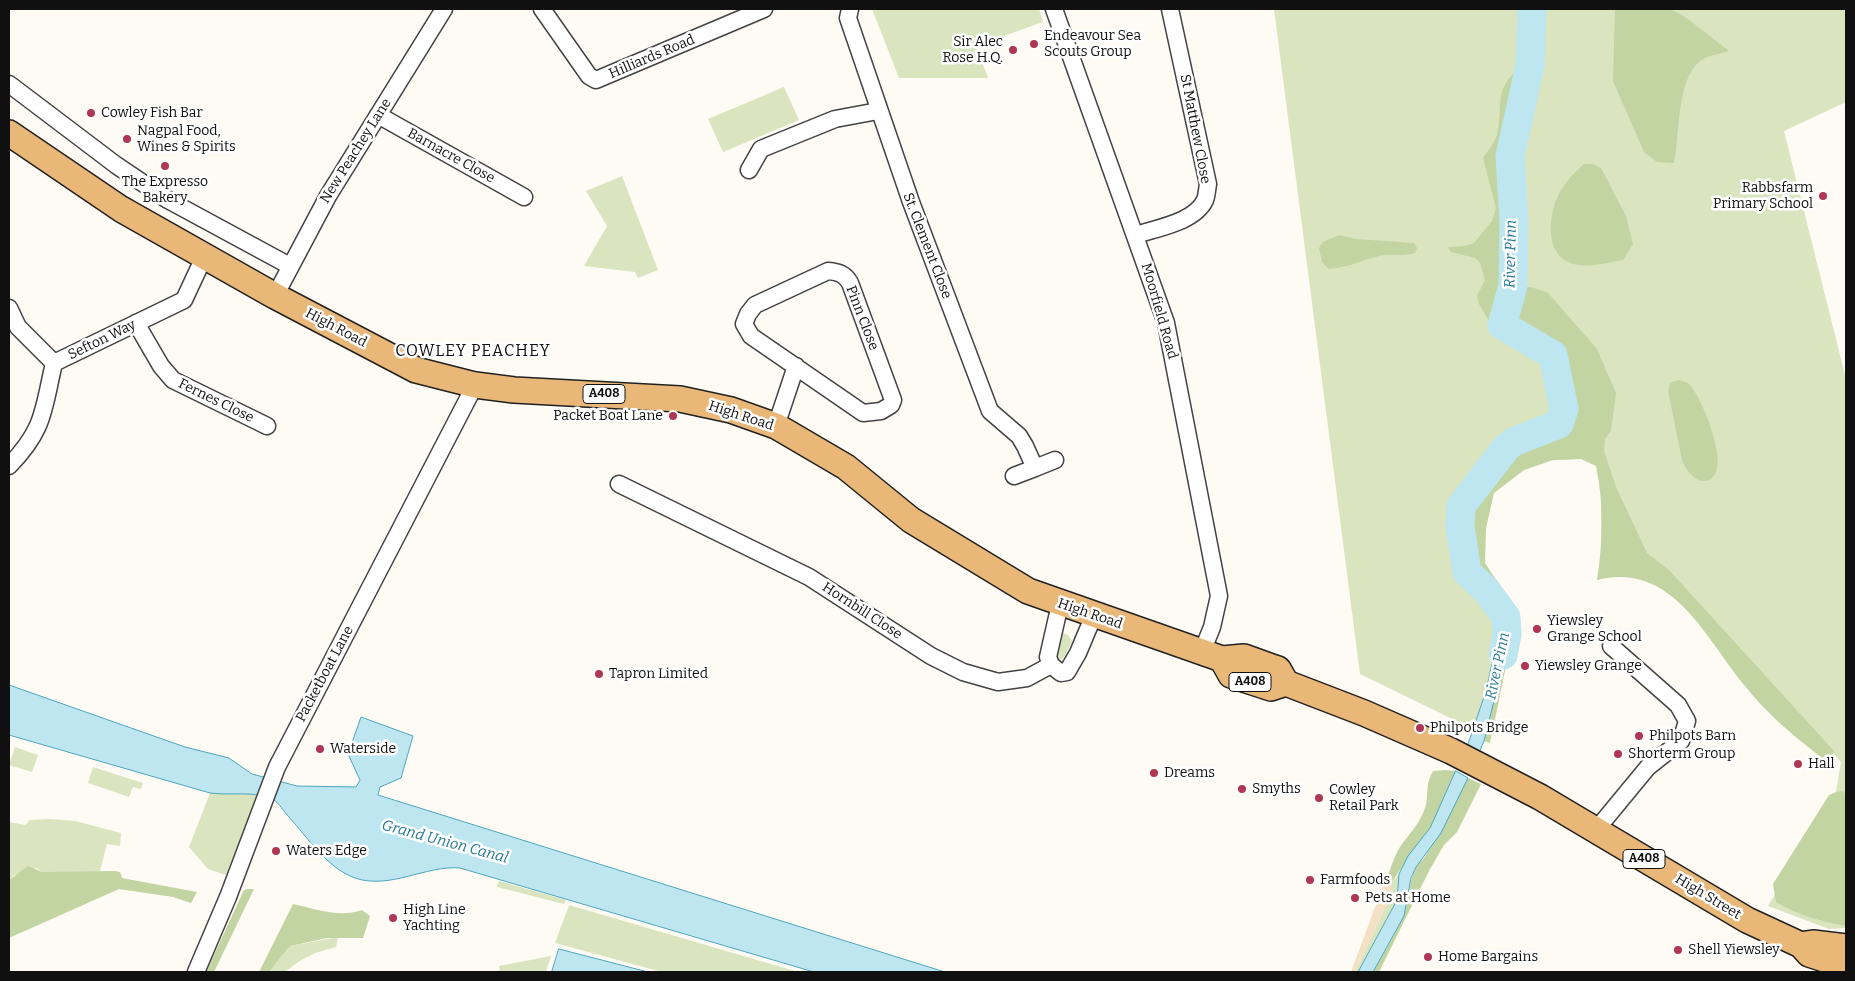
<!DOCTYPE html>
<html>
<head>
<meta charset="utf-8">
<style>
	body { margin:0 }
	#map { position:relative; width:1855px; height:981px; overflow:hidden; background:#fefaf4; font-family:Bitter,serif }
	canvas { display:block }
	.frame { position:absolute; inset:0; border:10px solid #101010; pointer-events:none }
</style>
</head>
<body>
<div id="map">
<canvas width="1855" height="981"></canvas>
<div class="frame"></div>
</div>
<script>
const g = document.querySelector('canvas').getContext('2d');
g.lineJoin = 'round';
function fillPath(path, color) { g.fillStyle = color; g.fill(path, 'evenodd'); }
function stroke(path, color, width, dash) { g.strokeStyle = color; g.lineWidth = width; g.lineCap = dash ? 'butt' : 'round'; g.setLineDash(dash || []); g.stroke(path); }
function label(font, color, halo, rows, align = 'center') {
  g.font = font + ' Bitter,serif'; g.lineWidth = 5; g.setLineDash([]); g.textBaseline = 'middle'; g.strokeStyle = halo; g.fillStyle = color; for (const [text, x, y, turn = 0] of rows) {
    g.save(); g.translate(x, y); g.rotate((+turn || 0) * Math.PI / 180); g.textAlign = isNaN(turn) ? turn : align; if (halo) g.strokeText(text, 0, 0); g.fillText(text, 0, 0); g.restore();
  }
}
const green = new Path2D(`
	M872,9H1039L1043,22L976,46L988,78H899Z
	M1274,9H1846V102L1784,131L1846,379V928L1829,929L1768,906L1836,792L1841,762L1674,592L1601,557V458L1495,463L1514,444L1538,433C1530,435 1521,438 1513,442C1504,447 1464,497 1461,507C1457,519 1461,559 1466,571C1475,589 1499,596 1502,618C1505,639 1481,707 1473,729L1360,674Z
	M784,87L799,120L723,152L708,119Z
	M622,176L658,270L638,278L635,272L584,266L607,226L586,191Z
	M1062,633L1068,635L1072,641L1065,656L1058,661L1055,657Z
	M15,747L38,755L32,772L9,765Z
	M93,767L143,783L141,789L133,787L129,797L88,783Z
	M244,792L257,796L226,875L208,869L189,847L210,793Z
	M49,819L75,821L121,833L120,846L107,844L100,871L91,873L42,872L36,868L14,875L9,880V822L25,825L30,820Z
	M1399,874L1397,900L1358,972H1355L1391,895V883Z
	M499,881L566,900L564,904L497,887Z
	M569,905L798,972H662L555,943Z
	M338,937L336,947L315,953L298,962L285,972H269L290,946Z
	M551,956L546,972H492L500,970L499,966Z`);
const forest = new Path2D(`
	M1615,9H1671L1688,19L1729,51C1720,54 1708,55 1700,61C1676,81 1680,134 1674,163L1657,162L1644,152L1613,81Z
	M1519,68L1522,73L1504,153L1510,251L1502,288L1499,326L1495,332L1479,304L1477,296L1485,280L1480,263L1475,258L1451,252L1448,247L1464,246L1474,243L1492,221L1496,208L1483,158C1487,152 1493,145 1496,138C1505,107 1491,93 1519,68Z
	M1584,164H1593L1601,168L1626,216L1633,244L1623,260C1606,263 1582,270 1566,261C1543,247 1550,209 1561,190C1567,180 1575,172 1584,164Z
	M1339,235L1356,239L1414,243L1417,248L1415,253C1403,257 1391,253 1379,256C1362,260 1347,268 1329,269L1322,262L1319,248L1323,242Z
	M1513,286L1531,287L1548,293L1597,349L1616,393L1611,431L1605,439L1604,451L1616,487L1647,553L1669,570L1834,751L1832,758L1826,761C1795,737 1770,717 1745,686C1705,638 1673,561 1597,580C1603,543 1604,503 1596,466L1581,459L1553,460L1524,470L1494,493L1486,528L1485,563L1508,598L1514,613L1512,637L1490,743L1484,741L1505,656L1511,616L1468,571L1461,525L1462,506L1507,449L1514,444L1559,424L1564,409L1553,355L1502,325Z
	M1679,380C1682,381 1687,382 1689,384C1702,397 1726,458 1715,474C1703,492 1686,472 1682,460L1668,391L1670,383Z
	M1445,770L1456,771L1430,828L1391,883H1387L1386,879C1391,869 1394,856 1400,847C1408,835 1418,826 1424,811C1430,796 1424,787 1433,771Z
	M1468,778L1481,784L1457,832L1444,845L1430,869L1379,972H1373C1383,954 1394,936 1403,917C1412,896 1406,874 1425,857Z
	M1843,791L1846,795V926C1823,922 1797,915 1776,902L1773,884L1829,795L1836,792Z
	M28,866L42,872L115,871L120,872L122,878L197,892L191,903L173,897L119,889L9,938V880Z
	M248,889H254L214,972H206L244,890Z
	M293,904C317,909 338,918 362,910L370,916L363,938H327L290,946L269,972H259Z`);
const sand = new Path2D(`
	M1384,883H1391V895L1355,972H1351Z`);
const water = new Path2D(`
	M1511,615L1505,656L1484,741L1475,762L1464,756L1486,691L1502,618Z
	M9,685L185,747L229,758L252,774L297,786L356,787L360,780L348,754L361,717L413,736L401,778L380,787L378,795L945,972H814L460,868C426,865 390,890 355,878C327,868 308,838 289,817C284,812 279,803 274,800C253,790 232,796 210,793L9,735Z
	M1456,771L1468,778L1441,833L1416,867L1411,878L1404,916L1373,972H1358L1397,900L1399,874L1408,856L1430,828Z
	M559,949L648,972H552Z`);
const river = new Path2D(`
	M1503,655L1507,634L1506,617L1487,591L1467,572L1460,526L1461,506L1506,448L1513,442L1559,424L1564,409L1553,355L1502,325L1513,286L1514,222L1510,156L1530,65L1532,9`);
const minor = new Path2D(`
	M542,9L589,76L596,80L764,9
	M850,9L848,18L911,202L990,411L1019,436L1025,446L1035,468L1055,460
	M1054,9L1166,323L1219,596L1212,627L1202,652
	M9,84L116,165L168,200L290,266
	M378,115L524,197
	M749,170L761,149L835,119L878,111
	M1136,235C1157,228 1195,222 1205,200C1207,195 1207,189 1208,184L1170,9
	M828,271C839,272 845,274 850,283L893,400L891,405L881,411L863,413L751,336L744,324L748,314L755,305Z
	M275,296L328,196L444,9
	M9,308L18,327L54,363
	M136,323L161,366L173,380L267,426
	M54,363L184,300L204,257
	M776,426L796,366
	M9,466C45,429 43,410 54,363
	M1014,476L1035,468
	M619,484L809,577L931,656L963,672L998,682L1027,678L1051,665
	M1060,604L1048,657L1051,665L1061,673L1067,672L1078,653L1094,615
	M1596,830L1648,767L1681,741L1687,721L1678,705L1611,646
	M196,972L228,897L277,767L475,385`);
const primary = new Path2D(`
	M9,133L121,209L275,296L416,370L475,385L514,390L680,399L731,410L776,426L846,467L911,520L1028,591L1222,659L1231,675L1271,688L1286,683L1364,713L1451,751L1540,797L1747,920L1801,945L1809,954L1846,966
	M1222,659L1244,657L1269,666L1278,669L1286,683
	M1806,944L1813,943L1846,947`);
const markers = [
	[1034,44,5,"#b03754"],
	[1013,50,5,"#b03754"],
	[91,113,5,"#b03754"],
	[127,139,5,"#b03754"],
	[165,166,5,"#b03754"],
	[1823,196,5,"#b03754"],
	[673,416,5,"#b03754"],
	[1537,629,5,"#b03754"],
	[1525,666,5,"#b03754"],
	[599,674,5,"#b03754"],
	[1420,728,5,"#b03754"],
	[1639,736,5,"#b03754"],
	[320,749,5,"#b03754"],
	[1618,754,5,"#b03754"],
	[1798,764,5,"#b03754"],
	[1154,773,5,"#b03754"],
	[1242,789,5,"#b03754"],
	[1319,798,5,"#b03754"],
	[276,851,5,"#b03754"],
	[1310,880,5,"#b03754"],
	[1355,898,5,"#b03754"],
	[393,918,5,"#b03754"],
	[1678,950,5,"#b03754"],
	[1428,957,5,"#b03754"]
];
const shields = [
	[604,394,42],
	[1250,682,42],
	[1644,859,42]
];
const shieldNames = [
	["A408",604,394],
	["A408",1250,682],
	["A408",1644,859]
];
const poiNames = [
	["Endeavour Sea",1044,36],
	["Scouts Group",1044,52],
	["Sir Alec",1003,42,"right"],
	["Rose H.Q.",1003,58,"right"],
	["Cowley Fish Bar",101,113],
	["Nagpal Food,",137,131],
	["Wines & Spirits",137,147],
	["The Expresso",165,182,"center"],
	["Bakery",165,198,"center"],
	["Rabbsfarm",1813,188,"right"],
	["Primary School",1813,204,"right"],
	["Packet Boat Lane",663,416,"right"],
	["Yiewsley",1547,621],
	["Grange School",1547,637],
	["Yiewsley Grange",1535,666],
	["Tapron Limited",609,674],
	["Philpots Bridge",1430,728],
	["Philpots Barn",1649,736],
	["Waterside",330,749],
	["Shorterm Group",1628,754],
	["Hall",1808,764],
	["Dreams",1164,773],
	["Smyths",1252,789],
	["Cowley",1329,790],
	["Retail Park",1329,806],
	["Waters Edge",286,851],
	["Farmfoods",1320,880],
	["Pets at Home",1365,898],
	["High Line",403,910],
	["Yachting",403,926],
	["Shell Yiewsley",1688,950],
	["Home Bargains",1438,957]
];
const streetNames = [
	["Hilliards Road",652,57,-23],
	["St Matthew Close",1195,129,79],
	["New Peachey Lane",356,151,-58],
	["Barnacre Close",451,156,29],
	["St. Clement Close",927,246,69],
	["Moorfield Road",1159,311,74],
	["Pinn Close",862,318,69],
	["High Road",336,328,28],
	["Sefton Way",102,340,-26],
	["Fernes Close",216,401,26],
	["High Road",741,416,18],
	["Hornbill Close",862,611,33],
	["High Road",1090,614,19],
	["Packetboat Lane",325,674,-62],
	["High Street",1708,897,31]
];
const waterNames = [
	["River Pinn",1511,254,-89],
	["River Pinn",1498,666,-78],
	["Grand Union Canal",445,842,15]
];
const quarterNames = [
	["COWLEY PEACHEY",473,352]
];
fillPath(green, '#dae5c0');
fillPath(forest, '#c2d4a1');
fillPath(sand, '#f4e1c5');
fillPath(water, '#bee6f0');
stroke(water, '#4da6be', 1);
stroke(river, '#bee6f0', 29);
stroke(minor, '#434343', 19);
stroke(primary, '#212121', 28);
stroke(minor, '#fff', 16);
stroke(primary, '#e9b879', 25);
for (const [x, y, r, color] of markers) { const dot = new Path2D(); dot.arc(x, y, r, 0, 2 * Math.PI); g.fillStyle = color; g.fill(dot); stroke(dot, '#fff', 2); }
for (const [x, y, w] of shields) { const box = new Path2D(); box.roundRect(x - w / 2, y - 9.5, w, 19, 4); g.fillStyle = '#fff'; g.fill(box); stroke(box, '#101010', 1); }
label('bold 12px', '#101010', null, shieldNames);
label('14px', '#101010', '#fff', poiNames, 'left');
label('14px', '#101010', '#fff', streetNames);
label('italic 15px', '#277994', '#fff', waterNames);
g.letterSpacing = '1px';
label('16px', '#101010', '#fff', quarterNames);
g.letterSpacing = '0px';
</script>
</body>
</html>
